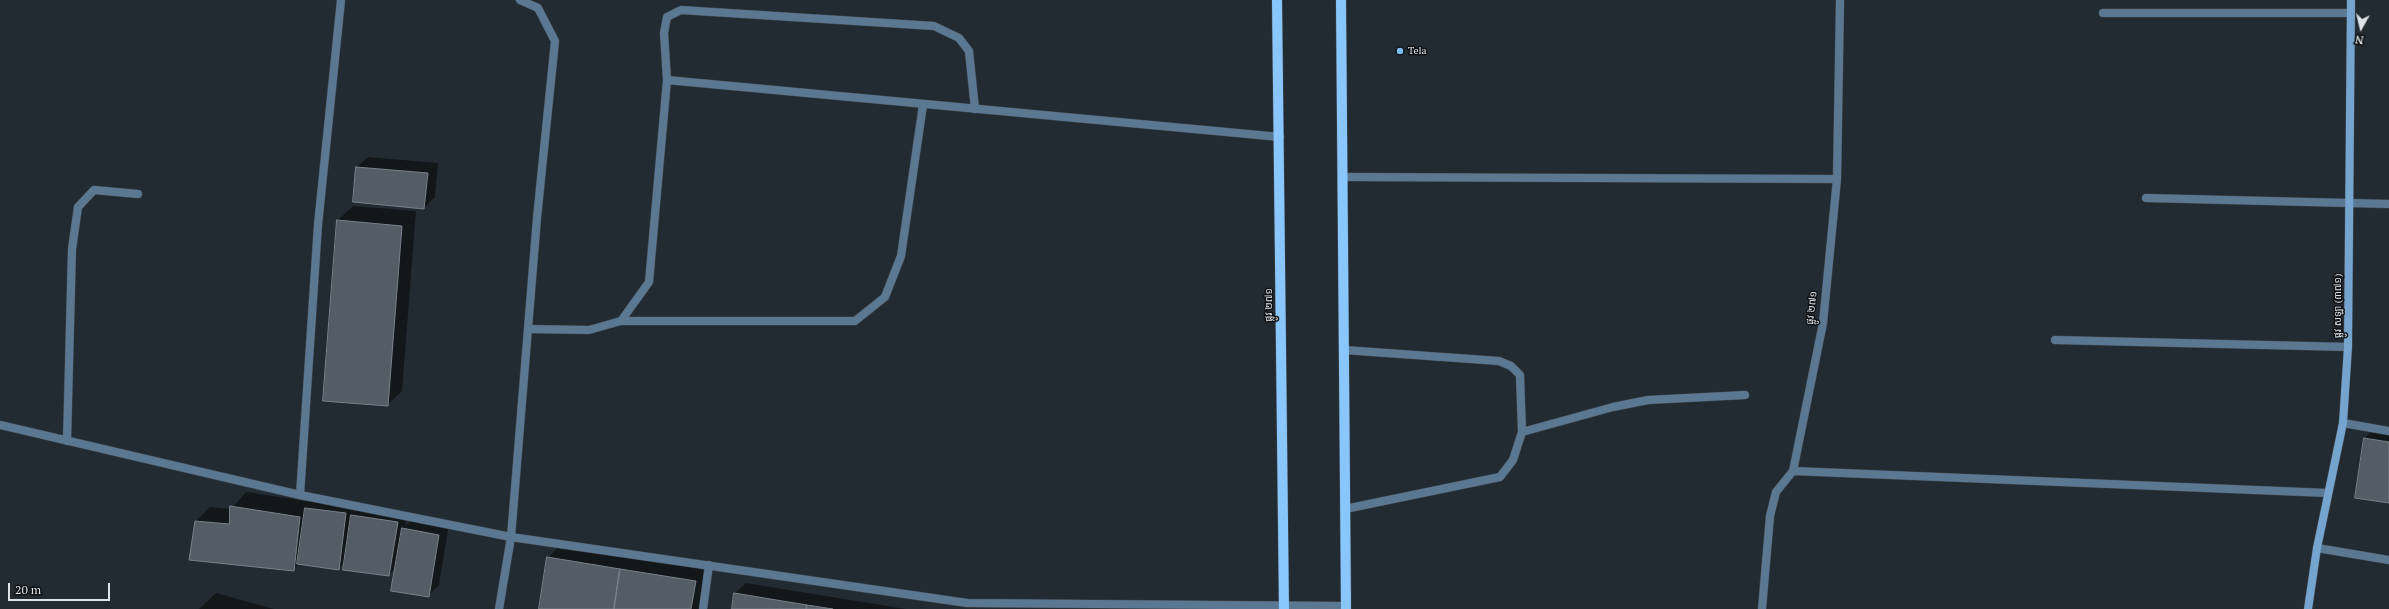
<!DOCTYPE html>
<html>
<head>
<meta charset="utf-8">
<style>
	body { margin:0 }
	#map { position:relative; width:2389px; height:609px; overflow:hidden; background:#232b32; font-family:"PT Serif",serif }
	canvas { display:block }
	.north { position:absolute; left:2341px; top:8px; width:40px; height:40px; -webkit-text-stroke:3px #0f1316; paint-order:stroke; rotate:188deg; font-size:11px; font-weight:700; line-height:16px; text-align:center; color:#dee3e7 }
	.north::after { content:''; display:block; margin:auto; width:14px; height:18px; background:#dee3e7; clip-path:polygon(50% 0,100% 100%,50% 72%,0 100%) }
	.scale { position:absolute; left:8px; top:583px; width:102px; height:18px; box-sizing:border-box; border:2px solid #dee3e7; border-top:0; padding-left:5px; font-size:12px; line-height:14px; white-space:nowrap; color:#dee3e7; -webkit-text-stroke:3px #0f1316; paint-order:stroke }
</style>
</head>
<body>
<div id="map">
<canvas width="2389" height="609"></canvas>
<div class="north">N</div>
<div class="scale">20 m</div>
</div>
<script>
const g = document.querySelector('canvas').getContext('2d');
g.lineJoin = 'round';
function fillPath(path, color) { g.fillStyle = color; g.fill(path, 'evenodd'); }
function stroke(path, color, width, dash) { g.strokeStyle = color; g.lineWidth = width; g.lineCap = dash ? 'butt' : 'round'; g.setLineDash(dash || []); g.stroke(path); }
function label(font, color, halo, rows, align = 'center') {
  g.font = font + ' "PT Serif","Noto Sans Khmer",serif'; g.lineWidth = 3; g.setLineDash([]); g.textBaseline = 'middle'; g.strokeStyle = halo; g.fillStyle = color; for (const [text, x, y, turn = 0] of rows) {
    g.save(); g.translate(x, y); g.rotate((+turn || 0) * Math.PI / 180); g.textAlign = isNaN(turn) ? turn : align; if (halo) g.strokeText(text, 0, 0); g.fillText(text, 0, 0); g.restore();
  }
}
const shadow = new Path2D(`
	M368,157L438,163L435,197L424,208L357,167Z
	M353,206L416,211L402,391L387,405L338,220Z
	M2375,428L2389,430V502L2365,438Z
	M246,492L312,502L316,498L356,503L355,512L363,504L408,512L405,526L414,518L449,524L439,585L428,596L396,567L389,575L345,562L338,569L299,564L293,570L196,521L210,507L231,509Z
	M562,543L710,566L703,609H540L548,558Z
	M746,583L906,609H733L735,593Z
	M216,593L274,609H199Z`);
const building = new Path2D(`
	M356,167L428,173L424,209L353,202Z
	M337,220L402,226L388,406L323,401Z
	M2364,438L2389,442V503L2355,498Z
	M230,506L300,517L294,571L189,560L195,521L229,524Z
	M305,508L346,513L339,570L297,564Z
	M351,515L398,522L389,576L343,570Z
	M402,528L439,535L429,597L391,591Z
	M547,557L620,569L614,609H539Z
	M620,569L696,581L691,609H614Z
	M734,593L807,605L806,609H732Z
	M807,605L833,609H807Z`);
const lane = new Path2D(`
	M667,80L664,33L667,17L681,10L934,26L959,38L969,51L975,109
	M621,321H855L885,297L901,256L923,105
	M529,329L589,330L621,321L649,282L667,80L1280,137
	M1344,350L1499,361L1511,366L1520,375L1522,432L1513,460L1500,477L1345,509
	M1522,432L1613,407L1648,400L1745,395
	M2317,548L2389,560
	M499,609L511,537`);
const street = new Path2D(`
	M2103,13H2350
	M1343,177L1837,179
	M2146,198L2389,204
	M2055,340L2348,347
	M2343,423L2389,431
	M0,425L300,495L511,537L967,603L1346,606
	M67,441L72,249L78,207L94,190L138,194
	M1793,471L2328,493
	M300,495L318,225L341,0
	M511,537L537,218L555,41L538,8L520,0
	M703,609L709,565
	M1762,609L1770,516L1776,492L1793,471L1823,323L1837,179L1840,0`);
const secondary = new Path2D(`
	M2308,609L2317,548L2343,423L2348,347L2351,0`);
const primary = new Path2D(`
	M1277,0L1284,609
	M1341,0L1346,609`);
const markers = [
	[1400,51,4,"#7bbef8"]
];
const poiNames = [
	["Tela",1408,51]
];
const streetNames = [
	["ផ្លូវ ២៧១",1269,305,-90],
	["ផ្លូវ សឡា (៣៧១)",2338,306,-90],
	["ផ្លូវ ២៧១",1812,308,-84]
];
fillPath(shadow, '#0007');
fillPath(building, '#545d65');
stroke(building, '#78828a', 1);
stroke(lane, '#41484f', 9);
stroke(street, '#41484f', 9);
stroke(secondary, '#41484f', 9);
stroke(primary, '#41484f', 11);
stroke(lane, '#5b7892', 8);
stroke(street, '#5b7892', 8);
stroke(secondary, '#75a4ce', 8);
stroke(primary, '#89c6fc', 10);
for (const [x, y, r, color] of markers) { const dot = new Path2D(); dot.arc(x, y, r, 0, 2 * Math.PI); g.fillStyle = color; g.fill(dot); stroke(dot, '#0f1316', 1.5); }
label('10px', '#dee3e7', '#0f1316', poiNames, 'left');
label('10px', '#dee3e7', '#0f1316', streetNames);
</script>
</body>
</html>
